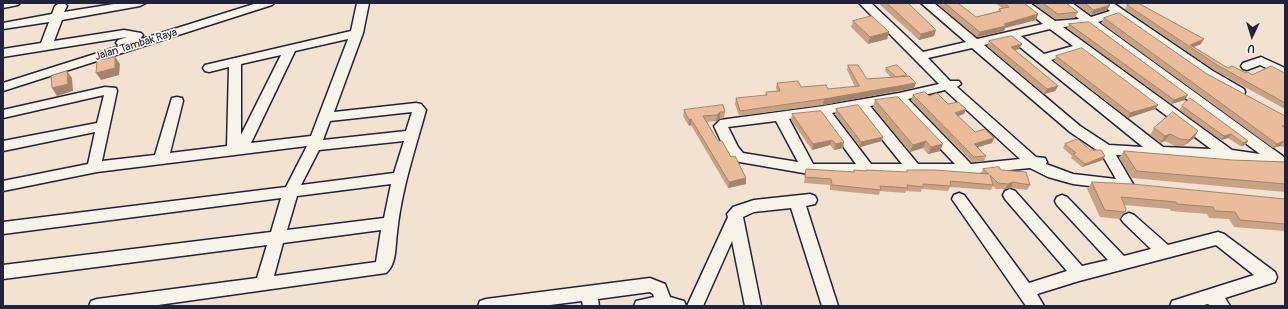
<!DOCTYPE html>
<html>
<head>
<meta charset="utf-8">
<style>
	body { margin:0 }
	#map { position:relative; width:1288px; height:309px; overflow:hidden; background:#f3e2d1; font-family:Pangolin,sans-serif }
	canvas { display:block }
	.frame { position:absolute; inset:0; border:4px solid #22223b; pointer-events:none }
	.north { position:absolute; left:1232px; top:16px; width:40px; height:40px; -webkit-text-stroke:3px #f7f3e8; paint-order:stroke; rotate:184deg; font-size:11px; font-weight:700; line-height:16px; text-align:center; color:#22223b }
	.north::after { content:''; display:block; margin:auto; width:14px; height:18px; background:#22223b; clip-path:polygon(50% 0,100% 100%,50% 72%,0 100%) }
</style>
</head>
<body>
<div id="map">
<canvas width="1288" height="309"></canvas>
<div class="frame"></div>
<div class="north">U</div>
</div>
<script>
const g = document.querySelector('canvas').getContext('2d');
g.lineJoin = 'round';
function stroke(path, color, width, dash) { g.strokeStyle = color; g.lineWidth = width; g.lineCap = dash ? 'butt' : 'round'; g.setLineDash(dash || []); g.stroke(path); }
function fillPath(path, color) { g.fillStyle = color; g.fill(path, 'evenodd'); }
function label(font, color, halo, rows, align = 'center') {
  g.font = font + ' Pangolin,sans-serif'; g.lineWidth = 3.5; g.setLineDash([]); g.textBaseline = 'middle'; g.strokeStyle = halo; g.fillStyle = color; for (const [text, x, y, turn = 0] of rows) {
    g.save(); g.translate(x, y); g.rotate((+turn || 0) * Math.PI / 180); g.textAlign = isNaN(turn) ? turn : align; if (halo) g.strokeText(text, 0, 0); g.fillText(text, 0, 0); g.restore();
  }
}
const minor = new Path2D(`
	M3,3H20L18,5L3,8Z
	M60,3L65,4L67,6L64,12L120,3H146L140,6L62,20L54,41L124,30L141,33L143,35L139,40L257,3H274L272,5L3,91V83L120,46L116,43L118,40L127,37L3,57V49L41,43L49,22L3,29V23L52,14L55,6Z
	M357,3H369L363,33L334,112L416,103L421,104L426,110C415,150 401,191 397,233C395,246 397,264 386,273L151,306H89L91,301L97,299L257,278L267,245L3,279V265L271,232L281,198L3,234V222L286,187L307,146L97,172L3,191V181L88,164L95,132L3,151V141L97,123L104,95L3,118V110L105,87L116,88L117,91L102,161L155,155L171,101L172,98L177,97L182,98L183,101L170,153L227,146L229,67L209,72L205,71L203,68L205,65L351,31ZM348,39L311,136L251,143L295,51ZM281,55L241,135V64ZM412,112L406,131L323,140L330,121ZM404,141L394,173L301,185L319,150ZM391,184L384,218L287,230L297,196ZM381,230L376,262L274,276L283,243Z
	M859,3H871L923,52L966,42L921,3H934L977,39L1043,24L1017,3H1030L1055,21L1079,19L1059,3H1072L1091,17L1110,11L1100,3H1113L1213,71L1244,89L1245,92L1244,95L1239,96L1234,95L1205,77L1117,16L1098,22L1284,157L1285,163L1284,165L1277,166L1228,160L1116,155L1133,184L1131,188L1126,189L1120,187L1115,189L1073,184L1048,177L1030,168L968,174H809L734,161L725,150L714,126L720,120L823,106L899,93L939,84ZM1087,25L1260,154L1232,150L1063,27ZM1050,29L1073,46L1044,54L1021,36ZM1010,39L1143,147L1109,145L1080,126L984,45ZM972,48L1070,132L1101,153L1116,179L1073,174L1046,164L1047,162L1045,158L1036,157L957,87L961,84L959,81H950L928,58ZM1080,51L1211,149L1163,147L1051,60ZM945,90L1020,159L971,164L908,99ZM896,102L955,164H918L870,106ZM857,108L902,164H871L832,113ZM820,115L856,164H813L789,119ZM776,121L798,162L743,153L738,147L728,127Z
	M1261,57L1285,68V77L1260,65L1247,70L1243,69L1241,66L1243,63Z
	M1010,189L1015,191L1082,266L1108,260L1057,205L1055,201L1057,197L1062,195L1067,197L1124,256L1151,249L1124,223L1121,219L1124,215L1129,213L1134,215L1168,245L1218,232L1224,234L1275,272L1277,277L1275,282L1225,298L1230,306H1211L1208,304L1200,306H1170L1172,301L1254,275L1216,245L1079,281L1037,294L1044,306H1026L952,199L954,195L959,193L964,195L1029,283L1067,271L1005,199L1003,195L1005,191Z
	M810,194L815,196L817,200L815,204L806,206L838,306H822L791,208L754,212L743,217L761,306H745L732,241L703,306H687L728,217L727,214L733,207L754,200Z
	M650,278L665,284L670,297L684,301L686,306H634L636,301L654,297L653,294L650,292L598,299L599,306H583L582,301L542,306H478L480,301L486,299Z`);
const wall = new Path2D(`
	M878,3H908L934,36L919,40Z
	M936,3H958L976,17L998,11L999,9L1002,8L995,3H1024L1038,14L1036,20L1005,28L1004,31L977,37Z
	M1033,3H1066L1078,12L1075,18L1055,19Z
	M1075,3H1107L1110,5L1107,10L1091,15Z
	M1127,5L1201,44L1194,47L1228,68L1252,75L1285,73V109L1214,70L1125,9Z
	M1104,18L1285,116V146L1282,147L1280,146L1273,148L1101,23Z
	M853,21L889,32L887,39L868,44L851,27Z
	M1069,24L1185,100L1171,104L1067,28Z
	M989,41L1019,49L1015,50L1058,86L1055,91L1044,94L987,46Z
	M1056,56L1158,105L1155,109L1128,118L1054,61Z
	M848,65L867,79L891,77L885,71L886,68L907,76L916,83L914,88L823,105L739,116L735,104L736,98L765,96L766,92L777,91L776,88L777,83L801,87L828,89L855,87L847,70Z
	M913,95L929,96L948,104L964,114L958,116L975,132L994,138L992,143L978,147L986,156L984,161L972,162L911,100Z
	M875,100L940,151L928,154L923,148L910,152L873,107Z
	M1182,106L1248,141L1245,145L1240,146L1228,138L1221,140L1179,110Z
	M836,109L883,137L882,141L860,147L835,114Z
	M684,110L725,112L724,118L720,119L716,121L707,122L718,141L746,184L728,188L691,125L689,126L683,116Z
	M821,111L843,148L834,150L830,145L812,150L791,120L792,114Z
	M1154,128L1198,131L1194,138L1184,146H1175L1165,141L1160,143L1150,135Z
	M1065,144L1103,160L1082,167L1071,158L1072,156L1063,148Z
	M1124,151L1232,160L1285,162V192L1132,178L1119,158Z
	M806,169L854,172V170L865,171L866,170L906,172L907,170L981,174L983,169L1001,170L1030,185L1027,190L1011,188L1005,189H996L993,186L991,190L950,187L948,191L922,189L921,192L906,191L905,193L880,191L879,195L830,190V185L804,183Z
	M1092,182L1285,199V231H1284L1234,227L1229,219L1209,218L1207,214L1171,211L1170,209L1124,205L1126,209L1120,219L1100,217L1087,189Z`);
const shadedWall = new Path2D(`
	M1110,5L1107,10L1091,15L1094,10Z
	M1038,14L1036,20L1005,28L1004,31L977,37L980,32L1004,24Z
	M936,30L934,36L919,40L921,34Z
	M889,32L887,39L868,44L870,37Z
	M1204,39L1201,44L1191,48L1190,45Z
	M1022,44L1019,49L1009,52L1011,47Z
	M115,57L120,64L119,75L101,80L96,73Z
	M67,71L72,78L73,91L57,96L52,88Z
	M916,83L914,88L823,105L824,99Z
	M1058,86L1055,91L1044,94L1047,89Z
	M1188,95L1185,100L1171,104L1174,100Z
	M1158,105L1155,109L1128,118L1130,113Z
	M966,109L964,114L952,118L955,113Z
	M720,112V119L716,121L717,115Z
	M691,119V125L689,126V120Z
	M1198,131L1194,138L1184,146L1189,140Z
	M1170,134L1165,141L1160,143L1165,136Z
	M1231,134L1228,138L1221,140L1224,136Z
	M883,137L882,141L860,147L861,142Z
	M994,138L992,143L972,149L974,144Z
	M832,140L830,145L812,150L813,144Z
	M926,141L923,148L910,152L913,145Z
	M1248,141L1245,145L1240,146L1243,143Z
	M1284,141L1280,146L1273,148L1277,144Z
	M844,142L843,148L834,150L836,144Z
	M943,144L940,151L928,154L931,147Z
	M1105,156L1103,160L1082,167L1085,164Z
	M746,178V184L728,188L729,182Z
	M1013,182L1011,188L1005,189L1008,184Z`);
const building = new Path2D(`
	M887,3H908L936,30L921,34Z
	M945,3H958L976,17L1001,11L999,9L1009,7L1005,3H1024L1038,14L1004,24L1006,26L980,32Z
	M1043,3H1066L1078,12L1058,14Z
	M1085,3H1107L1110,5L1094,10Z
	M1132,3H1138L1204,39L1190,45L1228,68L1232,66L1246,73L1248,72L1252,75L1271,66L1285,73V103L1217,65L1127,5Z
	M1119,13L1207,74L1285,116V125L1282,126L1285,128V141H1284L1277,144L1104,18Z
	M872,16L889,32L870,37L853,21Z
	M1089,22L1188,95L1174,100L1069,24Z
	M1012,36L1022,44L1011,47L1058,86L1047,89L989,41Z
	M1082,48L1158,105L1130,113L1056,56Z
	M115,57V68L96,73L97,61Z
	M848,65H858L867,79L909,76L916,83L824,99L740,111L736,98L767,95L766,92L780,91L777,83L798,81L801,87L826,85L828,89L859,86Z
	M897,65L907,75L896,77L886,68Z
	M67,71L68,84L52,88L51,76Z
	M925,92L929,96L937,93L948,104L958,102L966,109L955,113L975,132L985,129L994,138L974,144L986,156L974,157L913,95Z
	M898,97L943,144L931,147L926,141L913,145L875,100Z
	M1190,98L1248,141L1243,143L1231,134L1224,136L1182,106Z
	M723,105L725,112H720L717,115L703,116L718,141H722L731,157L735,156L746,178L729,182L691,119L689,120L684,110Z
	M858,105L883,137L861,142L836,109Z
	M821,111L844,142L836,144L832,140L813,144L792,114Z
	M1173,112L1198,131L1189,140L1180,139L1170,134L1165,136L1154,128Z
	M1078,139L1090,150H1101L1105,156L1085,164L1073,154L1076,153L1065,144Z
	M1124,151L1232,160L1285,162V184L1137,171Z
	M999,167L1001,170L1026,172L1030,185L1013,182L1008,184L998,183L990,175L993,185L950,181L951,186L923,184V187L907,185L908,188L880,186L881,190L832,185L831,179L805,177L806,169L854,172V170L866,171V170L907,172V170H934L989,174L983,169Z
	M1092,182L1132,184L1285,199V224L1240,220L1235,212L1215,211L1213,207L1177,204L1176,202L1121,197L1126,209L1125,212L1105,210Z`);
const streetNames = [
	["Jalan Tambak Raya",136,45,-17]
];
stroke(minor, '#22223b', 3);
fillPath(minor, '#f7f3e8');
fillPath(wall, '#c9a285');
fillPath(shadedWall, '#a4846c');
fillPath(building, '#eabc9b');
stroke(building, '#a4846c', 1);
label('11px', '#22223b', '#f7f3e8', streetNames);
</script>
</body>
</html>
